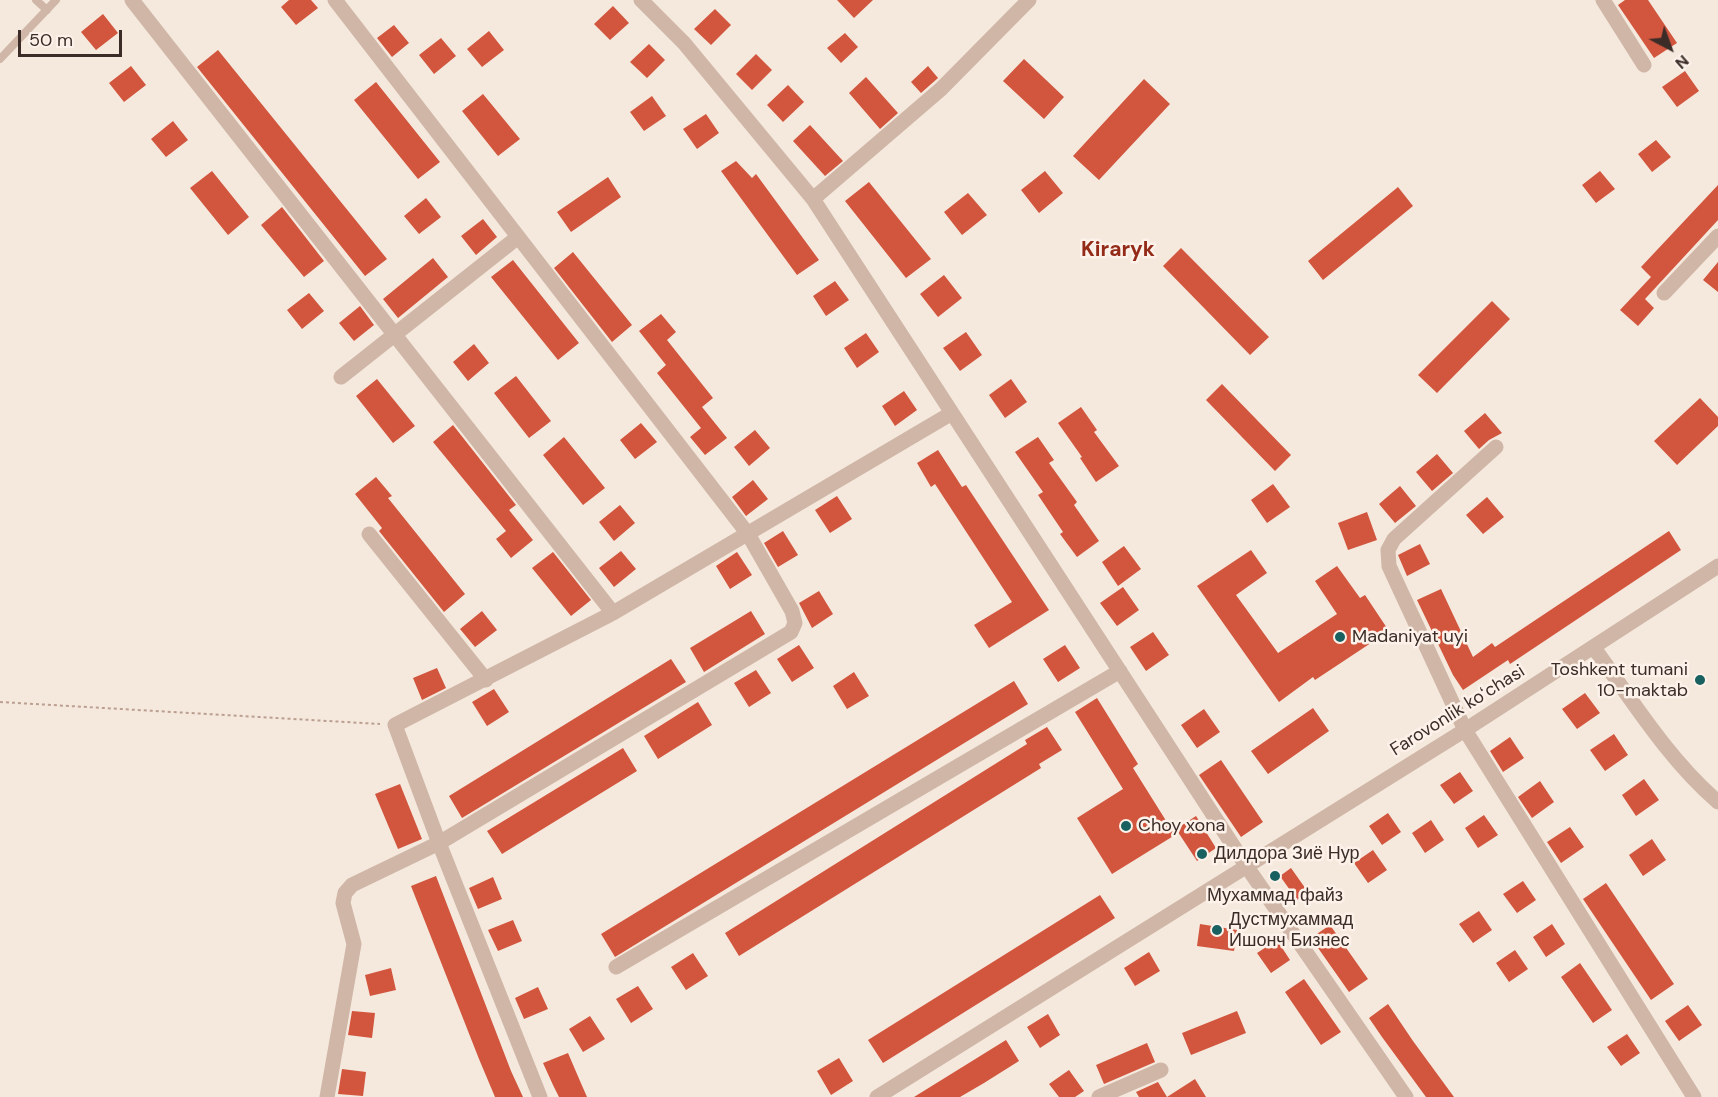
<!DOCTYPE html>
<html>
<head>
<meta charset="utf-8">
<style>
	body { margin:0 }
	#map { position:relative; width:1718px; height:1097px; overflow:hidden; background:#f5e8dd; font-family:"DM Sans",sans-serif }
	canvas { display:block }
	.north { position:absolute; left:1640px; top:18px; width:60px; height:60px; -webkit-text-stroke:4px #fcf2ea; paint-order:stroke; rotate:139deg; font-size:16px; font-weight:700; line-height:24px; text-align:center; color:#3b2c28 }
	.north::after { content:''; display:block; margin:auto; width:21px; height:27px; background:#3b2c28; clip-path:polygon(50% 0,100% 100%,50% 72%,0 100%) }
	.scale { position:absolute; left:18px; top:30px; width:104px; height:27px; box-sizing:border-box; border:3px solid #3b2c28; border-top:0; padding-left:8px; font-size:18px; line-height:21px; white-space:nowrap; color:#3b2c28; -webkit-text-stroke:4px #fcf2ea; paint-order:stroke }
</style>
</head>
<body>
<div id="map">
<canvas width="1718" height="1097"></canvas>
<div class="north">N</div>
<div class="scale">50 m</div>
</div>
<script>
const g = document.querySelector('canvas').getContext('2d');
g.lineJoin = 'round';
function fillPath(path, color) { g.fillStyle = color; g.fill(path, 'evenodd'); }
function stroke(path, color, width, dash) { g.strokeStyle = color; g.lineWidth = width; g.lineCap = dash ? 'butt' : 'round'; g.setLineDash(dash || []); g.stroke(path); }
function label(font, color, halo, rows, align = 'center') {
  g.font = font + ' "DM Sans",sans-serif'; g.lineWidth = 5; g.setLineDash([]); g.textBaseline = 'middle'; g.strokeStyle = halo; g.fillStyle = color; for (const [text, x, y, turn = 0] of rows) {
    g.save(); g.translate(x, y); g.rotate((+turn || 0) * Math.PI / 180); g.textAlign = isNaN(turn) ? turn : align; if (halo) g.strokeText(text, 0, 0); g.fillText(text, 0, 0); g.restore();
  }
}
const building = new Path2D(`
	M289,0H311L318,8L296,25L281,7Z
	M837,0H873L854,18Z
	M1625,0H1648L1677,43L1654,58L1618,5Z
	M613,6L629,23L610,40L594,24Z
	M715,9L731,25L711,45L694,29Z
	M103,14L118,33L96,50L81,32Z
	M394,25L409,43L392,57L377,38Z
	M489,31L504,50L482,67L467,49Z
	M845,33L858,47L841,63L827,48Z
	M441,38L456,56L434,74L419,55Z
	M649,44L665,60L647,78L630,62Z
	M218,50L387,259L365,276L197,67Z
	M756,54L772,70L752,90L736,74Z
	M1024,59L1064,97L1044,119L1003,81Z
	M131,66L146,85L124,102L109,83Z
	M928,66L938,78L921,93L911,82Z
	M1685,71L1699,91L1677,107L1662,87Z
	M866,77L898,113L880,129L849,93Z
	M1144,79L1170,104L1099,180L1073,156Z
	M376,82L440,162L418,179L354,100Z
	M788,85L804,102L783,122L767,105Z
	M483,94L520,139L498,156L462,111Z
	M652,96L666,116L644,131L630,112Z
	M706,114L719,133L697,149L683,129Z
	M173,121L188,140L166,157L151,139Z
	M810,125L843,161L825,176L793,141Z
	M1656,140L1671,157L1652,172L1638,154Z
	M736,161L752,178L756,174L819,260L797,275L721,171Z
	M212,171L249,217L228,235L190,188Z
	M1045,171L1063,193L1039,213L1021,190Z
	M1600,171L1615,189L1596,203L1582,185Z
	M608,177L621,197L571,232L557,212Z
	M869,182L931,259L906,278L845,201Z
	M1718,185V220L1645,299L1654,308L1638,326L1620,310L1651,277L1641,267Z
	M1398,187L1413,206L1323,280L1308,261Z
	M968,193L987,215L962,235L944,212Z
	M426,198L441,217L419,234L404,216Z
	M282,207L324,261L304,277L261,225Z
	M483,219L497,237L476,255L461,236Z
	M1181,248L1269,337L1250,355L1163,266Z
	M573,252L632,325L612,342L554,268Z
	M433,258L448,277L398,318L383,299Z
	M513,260L579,343L558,360L491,277Z
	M1718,262V292L1703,280Z
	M944,275L962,298L938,317L920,294Z
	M835,281L849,300L826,316L813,296Z
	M309,293L324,311L302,329L287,310Z
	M1492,301L1510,319L1437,393L1418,375Z
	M360,306L374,325L354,341L339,323Z
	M661,314L676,332L667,340L713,398L702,407L727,438L705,455L690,437L701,428L657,373L666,365L639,331Z
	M966,332L982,355L960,371L943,348Z
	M866,333L879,352L857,368L844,348Z
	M474,344L489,363L468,381L453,362Z
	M516,376L551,421L529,438L494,393Z
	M377,379L415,426L393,443L356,396Z
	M1011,379L1027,402L1005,418L989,395Z
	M1222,384L1291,455L1275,471L1206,400Z
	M904,391L917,410L895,426L882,406Z
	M1700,398L1718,417V426L1677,465L1654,441Z
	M1081,407L1097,430L1094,432L1119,466L1096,482L1080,458L1082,457L1058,423Z
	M1485,413L1502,433L1489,440L1479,449L1464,431Z
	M641,423L657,442L635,459L620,440Z
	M453,425L516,505L509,510L533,540L511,558L496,539L506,531L433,442Z
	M755,430L770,448L749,466L734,447Z
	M564,437L605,488L583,505L543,455Z
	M1038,437L1054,460L1049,463L1077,502L1074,505L1099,541L1077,557L1060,534L1063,532L1038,495L1043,492L1015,452Z
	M938,450L962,487L966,485L1049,610L989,648L974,625L1012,602L935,484L931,487L917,463Z
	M1437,454L1453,473L1432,491L1416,472Z
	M376,477L392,496L388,498L465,594L444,612L379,531L382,528L355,494Z
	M753,480L768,499L746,516L732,497Z
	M1273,484L1290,507L1267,523L1251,500Z
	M1400,486L1416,506L1395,523L1379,504Z
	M837,496L852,519L830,533L815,510Z
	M1487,497L1504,517L1483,534L1466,515Z
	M620,505L635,523L614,541L599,522Z
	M1367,512L1377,540L1348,550L1338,523Z
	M783,531L798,555L778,567L764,543Z
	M1669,531L1681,550L1510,664L1508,660L1463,690L1453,675L1417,600L1441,589L1473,657L1492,643L1495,647Z
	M1420,544L1430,564L1407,576L1398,555Z
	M1124,546L1141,569L1118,586L1102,562Z
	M1251,550L1267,573L1236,595L1278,653L1337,614L1315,581L1337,566L1360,598L1365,595L1389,631L1315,680L1313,677L1279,702L1197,586Z
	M621,551L636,569L614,587L599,568Z
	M553,552L591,600L571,616L532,568Z
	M737,552L752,575L730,589L716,566Z
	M1123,587L1139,610L1117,626L1100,603Z
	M819,591L833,614L812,628L799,603Z
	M482,611L497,630L475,647L460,629Z
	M751,611L765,634L704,672L690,648Z
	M1153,632L1169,655L1146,671L1130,647Z
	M799,645L814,668L792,682L777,659Z
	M1065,645L1080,668L1058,682L1043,659Z
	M671,659L686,682L462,818L449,796Z
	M437,668L446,688L422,700L413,678Z
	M756,670L771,693L749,707L734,683Z
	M854,672L869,696L847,709L833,686Z
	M1014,681L1028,704L615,957L601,934Z
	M494,689L509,712L487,726L472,702Z
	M1585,693L1600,713L1577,729L1562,709Z
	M1097,698L1138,764L1133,768L1175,835L1112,874L1077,818L1123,789L1075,712Z
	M698,702L712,725L658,759L644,736Z
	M1313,708L1329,731L1268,774L1251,751Z
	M1204,709L1220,732L1197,748L1181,725Z
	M1047,727L1062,750L1039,764L1041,768L739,956L725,933L1027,744L1025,740Z
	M1614,734L1628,755L1605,771L1590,750Z
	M1510,737L1524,758L1503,772L1490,751Z
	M623,748L637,771L502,854L487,831Z
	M1221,760L1263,822L1241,837L1199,775Z
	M1460,772L1473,791L1454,804L1440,785Z
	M1644,779L1659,800L1636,816L1622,795Z
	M1540,781L1554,802L1532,818L1518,797Z
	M400,784L422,839L398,849L375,794Z
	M1388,813L1401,832L1382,845L1369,826Z
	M1484,815L1498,835L1478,848L1465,828Z
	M1196,816L1216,848L1197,861L1176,829Z
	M1431,820L1444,840L1425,853L1412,833Z
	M1570,827L1584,847L1561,863L1547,842Z
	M1652,839L1666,860L1643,876L1629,855Z
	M1373,850L1387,870L1368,883L1354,863Z
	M1291,868L1308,892L1297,900L1280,876Z
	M436,876L511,1071L523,1097H495L479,1059L411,886Z
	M493,877L502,899L478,909L469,888Z
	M1523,881L1536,900L1517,913L1503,894Z
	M1606,883L1674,984L1651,1000L1583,899Z
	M1100,895L1115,918L883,1063L868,1040Z
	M1479,911L1492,930L1473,943L1459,924Z
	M513,920L522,941L498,951L488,930Z
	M1200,924L1237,930L1234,951L1197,946Z
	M1552,924L1565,944L1546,957L1533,937Z
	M1330,925L1368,979L1349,992L1311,938Z
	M1277,940L1290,960L1271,973L1257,953Z
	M1515,950L1528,969L1509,982L1496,963Z
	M1149,952L1160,971L1135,986L1124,968Z
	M693,953L708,976L686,990L671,967Z
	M1580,963L1612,1010L1593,1023L1561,977Z
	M391,968L396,990L370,996L365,975Z
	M1304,979L1341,1032L1321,1045L1285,992Z
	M638,986L653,1009L631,1023L616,999Z
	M538,987L548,1009L524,1019L515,998Z
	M1388,1004L1413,1041L1454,1097H1426L1382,1037L1369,1018Z
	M1688,1005L1702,1025L1679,1041L1665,1021Z
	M352,1011L375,1013L372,1038L348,1035Z
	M1237,1011L1246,1033L1191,1055L1182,1033Z
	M1048,1014L1060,1035L1040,1048L1027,1027Z
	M590,1016L605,1039L583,1052L569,1029Z
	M1627,1034L1640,1053L1621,1066L1607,1047Z
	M1006,1040L1019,1061L984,1083L960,1097H914Z
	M1147,1043L1155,1062L1104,1084L1096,1065Z
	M568,1053L580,1081L587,1097H559L553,1085L543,1063Z
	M839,1058L853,1081L831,1095L817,1071Z
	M342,1069L366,1072L363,1096L338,1094Z
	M1069,1070L1084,1091L1075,1097H1059L1049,1084Z
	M1195,1079L1206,1097H1139L1136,1092L1158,1082L1167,1097Z`);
const path = new Path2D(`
	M0,702L380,724`);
const service = new Path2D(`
	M36,0L47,10
	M0,59L56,0`);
const minor = new Path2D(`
	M132,0L613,613
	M641,0L684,43L813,199L1247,867
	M1603,0L1644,65
	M813,199L941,89L1029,0
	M1664,293L1718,236
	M341,377L518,237
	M1496,447L1394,539L1388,550L1389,566L1465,730L1694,1097
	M369,534L486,680
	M1594,648C1632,700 1668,759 1718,802
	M616,967L1120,671
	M327,1097L354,944L343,903L345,893L352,885L439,843L791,632L795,623L792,611L748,534L335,0
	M540,1097L439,843L395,725L613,613L952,413
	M1099,1097L1161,1070`);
const tertiary = new Path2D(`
	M1247,867L1406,1097
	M877,1097L1465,730L1718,566`);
const markers = [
	[1340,637,6,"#196160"],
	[1700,680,6,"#196160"],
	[1126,826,6,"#196160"],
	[1202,854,6,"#196160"],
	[1275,876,6,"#196160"],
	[1217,930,6,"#196160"]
];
const poiNames = [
	["Madaniyat uyi",1352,637],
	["Toshkent tumani",1688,670,"right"],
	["10-maktab",1688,691,"right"],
	["Choy xona",1138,826],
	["Дилдора Зиё Нур",1214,854],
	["Мухаммад файз",1275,896,"center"],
	["Дустмухаммад",1229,920],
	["Ишонч Бизнес",1229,941]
];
const streetNames = [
	["Farovonlik koʻchasi",1458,711,-32]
];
const quarterNames = [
	["Kiraryk",1118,250]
];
fillPath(building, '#d2553d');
stroke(path, '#bb9f91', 2, [3, 3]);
stroke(service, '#cfb6a7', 8);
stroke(minor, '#cfb6a7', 15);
stroke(tertiary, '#cfb6a7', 15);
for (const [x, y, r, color] of markers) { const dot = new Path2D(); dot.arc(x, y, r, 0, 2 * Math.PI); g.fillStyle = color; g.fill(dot); stroke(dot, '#fcf2ea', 2); }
label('18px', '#3b2c28', '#fcf2ea', poiNames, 'left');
label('18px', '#3b2c28', '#fcf2ea', streetNames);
label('bold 21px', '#932b18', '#fcf2ea', quarterNames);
</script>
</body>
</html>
